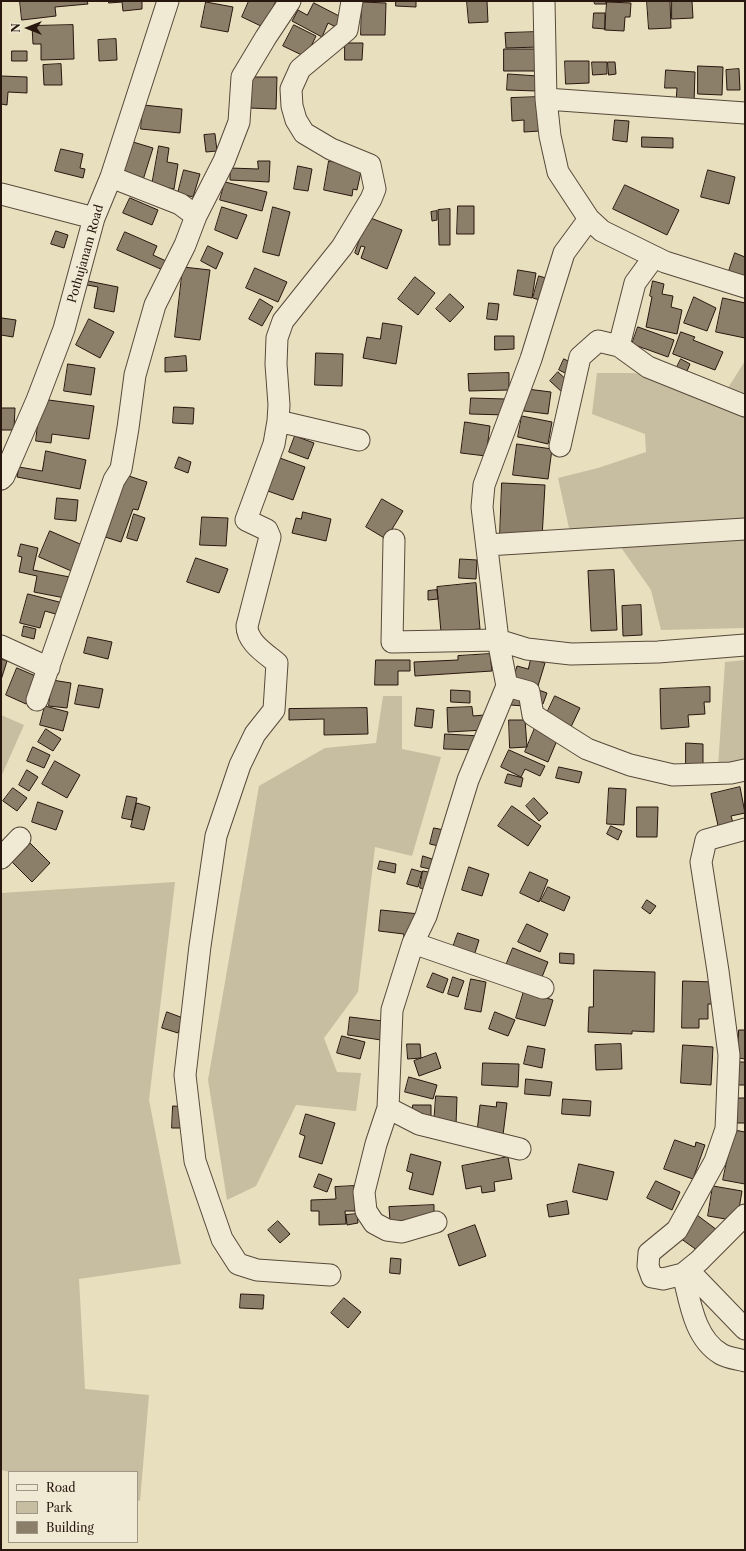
<!DOCTYPE html>
<html>
<head>
<meta charset="utf-8">
<style>
	body { margin:0 }
	#map { position:relative; width:746px; height:1551px; overflow:hidden; background:#e8dfbe; font-family:"Libre Caslon Text",serif }
	canvas { display:block }
	.frame { position:absolute; inset:0; border:2px solid #28170e; pointer-events:none }
	.legend { position:absolute; left:8px; top:1471px; width:130px; height:72px; box-sizing:border-box; background:#f0ead5; border:1px solid #a09685; margin:0; padding:5px 7px; list-style:none; font-size:12px; color:#28170e }
	.legend li { display:flex; align-items:center; gap:8px; height:20px }
	.legend b { width:20px; border:1px solid #a09685 }
	.north { position:absolute; left:8px; top:8px; width:40px; height:40px; -webkit-text-stroke:3px #f0ead5; paint-order:stroke; rotate:270deg; font-size:11px; font-weight:700; line-height:16px; text-align:center; color:#28170e }
	.north::after { content:''; display:block; margin:auto; width:14px; height:18px; background:#28170e; clip-path:polygon(50% 0,100% 100%,50% 72%,0 100%) }
</style>
</head>
<body>
<div id="map">
<canvas width="746" height="1551"></canvas>
<div class="frame"></div>
<ul class="legend">
<li><b style="height:5px;background:#f0ead5"></b>Road</li>
<li><b style="height:11px;background:#c7bda0"></b>Park</li>
<li><b style="height:11px;background:#8c7f6a"></b>Building</li>
</ul>
<div class="north">N</div>
</div>
<script>
const g = document.querySelector('canvas').getContext('2d');
g.lineJoin = 'round';
function fillPath(path, color) { g.fillStyle = color; g.fill(path, 'evenodd'); }
function stroke(path, color, width, dash) { g.strokeStyle = color; g.lineWidth = width; g.lineCap = dash ? 'butt' : 'round'; g.setLineDash(dash || []); g.stroke(path); }
function label(font, color, halo, rows, align = 'center') {
  g.font = font + ' "Libre Caslon Text",serif'; g.lineWidth = 3; g.setLineDash([]); g.textBaseline = 'middle'; g.strokeStyle = halo; g.fillStyle = color; for (const [text, x, y, turn = 0] of rows) {
    g.save(); g.translate(x, y); g.rotate((+turn || 0) * Math.PI / 180); g.textAlign = isNaN(turn) ? turn : align; if (halo) g.strokeText(text, 0, 0); g.fillText(text, 0, 0); g.restore();
  }
}
const green = new Path2D(`
	M745,361V628L661,630L651,590L620,546L569,528L558,478L598,468L646,452L645,434L592,414L597,373H633L726,391Z
	M745,660V762L718,767L725,662Z
	M383,696H402V749L441,757L412,856L375,847L358,992L324,1038L337,1072L361,1073L356,1111L296,1105L256,1186L227,1200L208,1080L259,786L325,748L376,743Z
	M1,715L24,725L1,777Z
	M175,882L149,1100L181,1264L79,1279L85,1389L149,1395L140,1501L137,1500V1472H10L1,1470V893Z`);
const building = new Path2D(`
	M20,1H87L88,4L55,7L56,16L22,20Z
	M109,1H142V9L123,11L122,2L109,3Z
	M249,1H276L263,27L242,17Z
	M396,1H416V7L396,6Z
	M467,1H487L488,22L469,23Z
	M594,1H606V4H595Z
	M647,1H670L671,28L649,29Z
	M672,1H692L693,18L672,19Z
	M206,2L233,7L228,32L201,27Z
	M362,2L386,3L385,35H361Z
	M607,2L631,3L630,17H625L624,31L605,30Z
	M314,3L343,18L338,28L328,23L322,37L292,21L298,10L307,15Z
	M594,13H605V29L593,28Z
	M73,25L74,59L41,60V44H33L32,26Z
	M294,25L316,36L306,57L283,46Z
	M538,32L539,47L506,48L505,33Z
	M116,39L117,60L99,61L98,40Z
	M345,43H363L362,60H345Z
	M504,49H538V71H504Z
	M12,51H27V61H12Z
	M565,61H589V83L566,84Z
	M592,62H607V74L593,75Z
	M608,62H615L616,74L609,75Z
	M61,64L62,85H44L43,65Z
	M698,66L723,67L722,95L698,94Z
	M739,69L740,90H727L726,70Z
	M666,70L695,72L694,103L676,102L677,88H665Z
	M508,74L538,76L537,91L507,90Z
	M1,76L27,77V93L8,92L7,105L1,104Z
	M250,77H277L276,109L249,108Z
	M539,97L540,131L524,132V120L512,121L511,98Z
	M143,105L182,109L180,133L141,129Z
	M615,120L629,121L627,142L613,140Z
	M215,134L217,151L206,152L204,135Z
	M642,137L673,138V148L642,147Z
	M133,142L153,148L143,180L123,174Z
	M159,146L169,148L167,162L178,164L174,189L152,185Z
	M61,149L83,154L80,168L85,169L83,178L55,171Z
	M258,161H270L269,182L230,180V168L258,169Z
	M329,161L362,167L357,190L353,189L352,196L324,190Z
	M298,166L312,169L308,191L294,189Z
	M184,170L200,174L193,197L178,193Z
	M708,170L735,177L729,204L701,197Z
	M225,182L267,192L262,211L220,200Z
	M625,185L679,210L667,235L613,209Z
	M130,198L158,210L152,225L123,213Z
	M458,206H474V234H457Z
	M222,207L247,215L237,239L215,230Z
	M273,207L290,212L279,256L263,252Z
	M450,209V245H439L438,210Z
	M437,211V220L432,221L431,212Z
	M368,217L402,230L387,269L361,258L365,247L361,246L358,255L355,253Z
	M56,231L68,235L64,248L51,244Z
	M125,232L157,246L153,255L166,261L163,270L117,250Z
	M208,246L223,253L216,269L201,261Z
	M735,253L745,257V276L729,271Z
	M183,267L210,270L200,340L175,337Z
	M255,268L287,282L278,302L246,288Z
	M518,270L536,273L532,298L514,295Z
	M539,276L549,279L543,301L533,298Z
	M415,277L435,293L418,315L398,299Z
	M88,281L118,287L114,312L94,308L98,287L87,285Z
	M653,281L664,284L662,294L673,296L671,307L682,310L677,334L646,327L652,297L650,296Z
	M450,294L464,307L450,322L436,309Z
	M694,297L716,308L707,331L684,323Z
	M723,298L745,303V338L716,332Z
	M260,299L273,307L262,326L249,319Z
	M489,303L499,304L497,320L487,319Z
	M2,318L16,320L13,337L1,335Z
	M89,319L114,332L100,358L76,345Z
	M383,323L402,326L396,364L363,358L367,337L380,339Z
	M638,327L674,340L668,357L632,344Z
	M681,332L695,337L693,340L723,352L715,370L673,354Z
	M495,336H514V349L495,350Z
	M316,353L343,354L342,386L315,385Z
	M186,356L187,371L165,372V358Z
	M564,359L576,365L571,376L559,370Z
	M681,359L690,364L687,371L677,367Z
	M68,364L95,368L91,395L64,391Z
	M558,372L571,384L563,393L550,381Z
	M509,373V390L469,391L468,374Z
	M527,389L551,392L548,414L524,411Z
	M471,398L506,399V415L470,414Z
	M41,399L94,406L89,439L52,434L51,443L36,441Z
	M174,407L194,408L193,424L173,423Z
	M1,408H15L14,430H1Z
	M522,416L552,422L548,444L518,437Z
	M465,422L490,426L486,456L461,453Z
	M295,436L314,443L308,459L289,452Z
	M517,444L552,449L548,479L513,475Z
	M46,451L86,460L80,489L17,477L19,467L42,471Z
	M179,457L191,462L188,473L175,468Z
	M277,457L305,467L293,500L265,490Z
	M123,474L147,482L138,510L133,509L121,542L102,536Z
	M502,483L545,485L542,538L500,536Z
	M57,498L78,500L76,521L55,519Z
	M382,499L403,511L386,539L366,527Z
	M303,512L331,519L326,541L292,533L296,518L301,519Z
	M134,514L145,518L137,541L127,538Z
	M202,517L228,518L226,546L200,545Z
	M50,531L87,547L76,573L39,557Z
	M21,544L38,548L33,570L75,578L70,599L34,592L37,576L19,572L22,557L18,556Z
	M196,558L228,569L219,593L187,582Z
	M460,559L477,560L476,579L459,578Z
	M614,570L617,630L591,631L588,571Z
	M476,583L480,629L441,632L437,587Z
	M437,590L438,599L428,600V591Z
	M28,594L63,603L59,615L45,611L40,628L20,623Z
	M641,605L642,635L623,636L622,606Z
	M24,626L36,629L34,639L22,636Z
	M88,637L112,642L108,659L84,653Z
	M490,654L492,671L415,676L414,662L458,660V656Z
	M1,659L7,661L1,680Z
	M531,659L545,663L538,686L513,679L517,666L528,669Z
	M376,660H410V671H398V685H375Z
	M17,668L38,677L26,704L6,695Z
	M52,680L71,683L67,708L49,706Z
	M79,685L103,689L99,708L75,704Z
	M710,687V702H704L705,714L688,715L689,727L661,729L660,689Z
	M536,689L547,693L543,704L532,700Z
	M451,690L470,691V703L451,702Z
	M510,693H526L525,706L510,705Z
	M555,696L580,708L571,727L546,715Z
	M45,706L68,712L63,731L40,725Z
	M472,707L473,716L484,715L485,730L448,732L447,708Z
	M367,708L368,734L324,735V719L289,720V709Z
	M417,708L434,710L432,728L415,726Z
	M509,720H525L527,747L510,748Z
	M535,728L558,738L548,762L525,752Z
	M46,729L61,739L53,751L38,742Z
	M445,734L480,736V750L444,749Z
	M686,743L703,744V767L686,766Z
	M33,747L50,755L44,768L27,761Z
	M509,750L545,766L540,776L525,769L521,777L501,767Z
	M55,761L80,775L67,798L42,784Z
	M559,767L582,772L579,783L556,778Z
	M27,770L38,777L29,791L19,785Z
	M508,774L523,778L521,787L505,783Z
	M740,787L745,813L731,816L734,826L719,830L711,794Z
	M13,788L27,798L17,811L3,801Z
	M609,788L626,789L624,825L607,824Z
	M127,796L137,798L132,820L122,818Z
	M534,798L548,813L539,821L526,806Z
	M38,802L63,811L56,830L32,822Z
	M137,803L150,807L144,830L131,827Z
	M512,806L541,826L528,846L498,826Z
	M637,807H658L657,837H637Z
	M611,826L622,831L618,840L607,834Z
	M434,828L454,832L451,849L430,844Z
	M30,843L50,863L32,882L12,862Z
	M423,856L432,859L430,869L421,867Z
	M380,861L396,864L395,873L378,869Z
	M469,867L489,874L482,896L462,890Z
	M412,869L422,872L418,887L407,884Z
	M423,871L444,875L441,892L420,888Z
	M530,872L548,880L539,902L520,893Z
	M548,887L570,897L564,911L541,901Z
	M647,900L656,906L650,914L642,908Z
	M381,910L419,914L403,941L404,934L379,931Z
	M527,924L548,934L540,952L518,942Z
	M458,933L479,940L474,956L452,950Z
	M513,948L548,962L540,982L505,968Z
	M560,953L574,954V964L560,963Z
	M594,970L655,972L654,1032L632,1031V1034L588,1032L589,1007H593Z
	M433,973L448,979L443,993L427,987Z
	M453,977L464,981L458,997L448,994Z
	M471,979L486,982L481,1012L465,1009Z
	M683,981L714,982V1004H708V1019H699V1028H682Z
	M524,991L553,1000L545,1026L516,1018Z
	M167,1012L183,1018L178,1033L162,1028Z
	M495,1012L515,1020L508,1036L489,1029Z
	M350,1017L383,1021L381,1040L348,1035Z
	M739,1030H745V1059L738,1058Z
	M342,1036L365,1042L360,1059L337,1053Z
	M407,1044H420L421,1058L408,1059Z
	M621,1044L622,1069L596,1070L595,1045Z
	M683,1045L713,1047L711,1085L681,1083Z
	M528,1046L545,1049L542,1068L524,1064Z
	M436,1053L441,1068L419,1076L414,1061Z
	M737,1062H745V1085H737Z
	M483,1063L519,1064L518,1087L482,1085Z
	M409,1077L437,1085L433,1099L405,1092Z
	M526,1079L552,1082L550,1096L525,1094Z
	M436,1096L457,1097L456,1125L434,1124Z
	M738,1098H745V1123H737Z
	M563,1099L591,1101L590,1116L562,1114Z
	M497,1102L507,1103L503,1135L477,1132L480,1105L496,1107Z
	M413,1105H431V1121L412,1120Z
	M173,1106L190,1107L189,1128H172Z
	M306,1114L335,1123L322,1164L299,1157L305,1136L300,1134Z
	M734,1130L745,1132V1184L723,1180Z
	M675,1140L695,1147L696,1142L705,1145L693,1179L664,1169Z
	M411,1154L441,1162L433,1195L409,1189L413,1173L407,1171Z
	M508,1157L512,1179L494,1182L495,1191L482,1193L481,1186L466,1189L462,1166Z
	M579,1164L614,1172L607,1200L573,1192Z
	M319,1174L332,1179L327,1192L314,1187Z
	M656,1181L680,1192L672,1210L647,1198Z
	M354,1186L355,1211H345L346,1224L319,1225V1211H311V1200L336,1199L335,1187Z
	M713,1186L742,1191L737,1221L708,1216Z
	M567,1201L569,1214L549,1217L547,1205Z
	M434,1205V1219L390,1221L389,1207Z
	M357,1214L358,1223L347,1225L346,1215Z
	M697,1215L717,1230L701,1253L680,1238Z
	M278,1221L290,1234L280,1243L268,1230Z
	M475,1225L486,1256L459,1266L448,1235Z
	M391,1258L401,1259L400,1274L390,1273Z
	M241,1294L264,1295L263,1309L240,1308Z
	M344,1298L361,1312L348,1328L331,1313Z`);
const minor = new Path2D(`
	M544,1L546,99L550,136L558,172L589,219L602,231L665,262L745,287
	M546,99L745,113
	M1,194L94,218
	M196,216L224,161L239,122L242,77L266,37L290,1
	M589,219L564,253L531,359L484,485L482,507L498,640L507,686L529,692L533,715L587,749L630,765L673,775L731,773L745,770
	M654,257L635,283L619,346L648,367L745,406
	M278,421L359,440
	M560,446L580,357L598,341L619,346
	M1,479L4,476L37,400L64,329L94,218L111,177L168,1
	M394,540L392,642L498,640L527,649L571,654L658,652L745,645
	M487,545L745,529
	M1,646L49,668
	M37,700L114,480L121,469L128,428L135,375L155,305L185,245L196,216L180,204L111,177
	M745,829L706,840L701,862L718,971L729,1055L726,1129L715,1161L677,1230L649,1253L648,1266L652,1277L663,1279L683,1274L699,1261L745,1215
	M1,858L20,838
	M413,943L543,988
	M388,1108L419,1124L520,1149
	M436,1222L402,1232L387,1230L374,1223L366,1211L364,1192L376,1144L388,1108L392,1010L413,943L426,916L468,780L507,686
	M688,1270L745,1329
	M683,1274C690,1301 694,1338 721,1354C728,1358 738,1359 745,1361
	M330,1275L257,1270L238,1264L222,1239L195,1161L185,1075L200,946L216,836L240,765L255,734L274,710L277,663C265,653 247,642 247,626L270,537L267,530L246,520L274,444L278,421L279,405L276,364L277,338L283,321L342,247L371,199L375,189L370,165L331,149L304,133L296,120L292,106L291,89L300,69L347,30L352,1`);
const streetNames = [
	["Pothujanam Road",86,254,-74]
];
fillPath(green, '#c7bda0');
fillPath(building, '#8c7f6a');
stroke(building, '#28170e', 1);
stroke(minor, '#58493a', 23);
stroke(minor, '#f0ead5', 21);
label('12px', '#28170e', '#f0ead5', streetNames);
</script>
</body>
</html>
